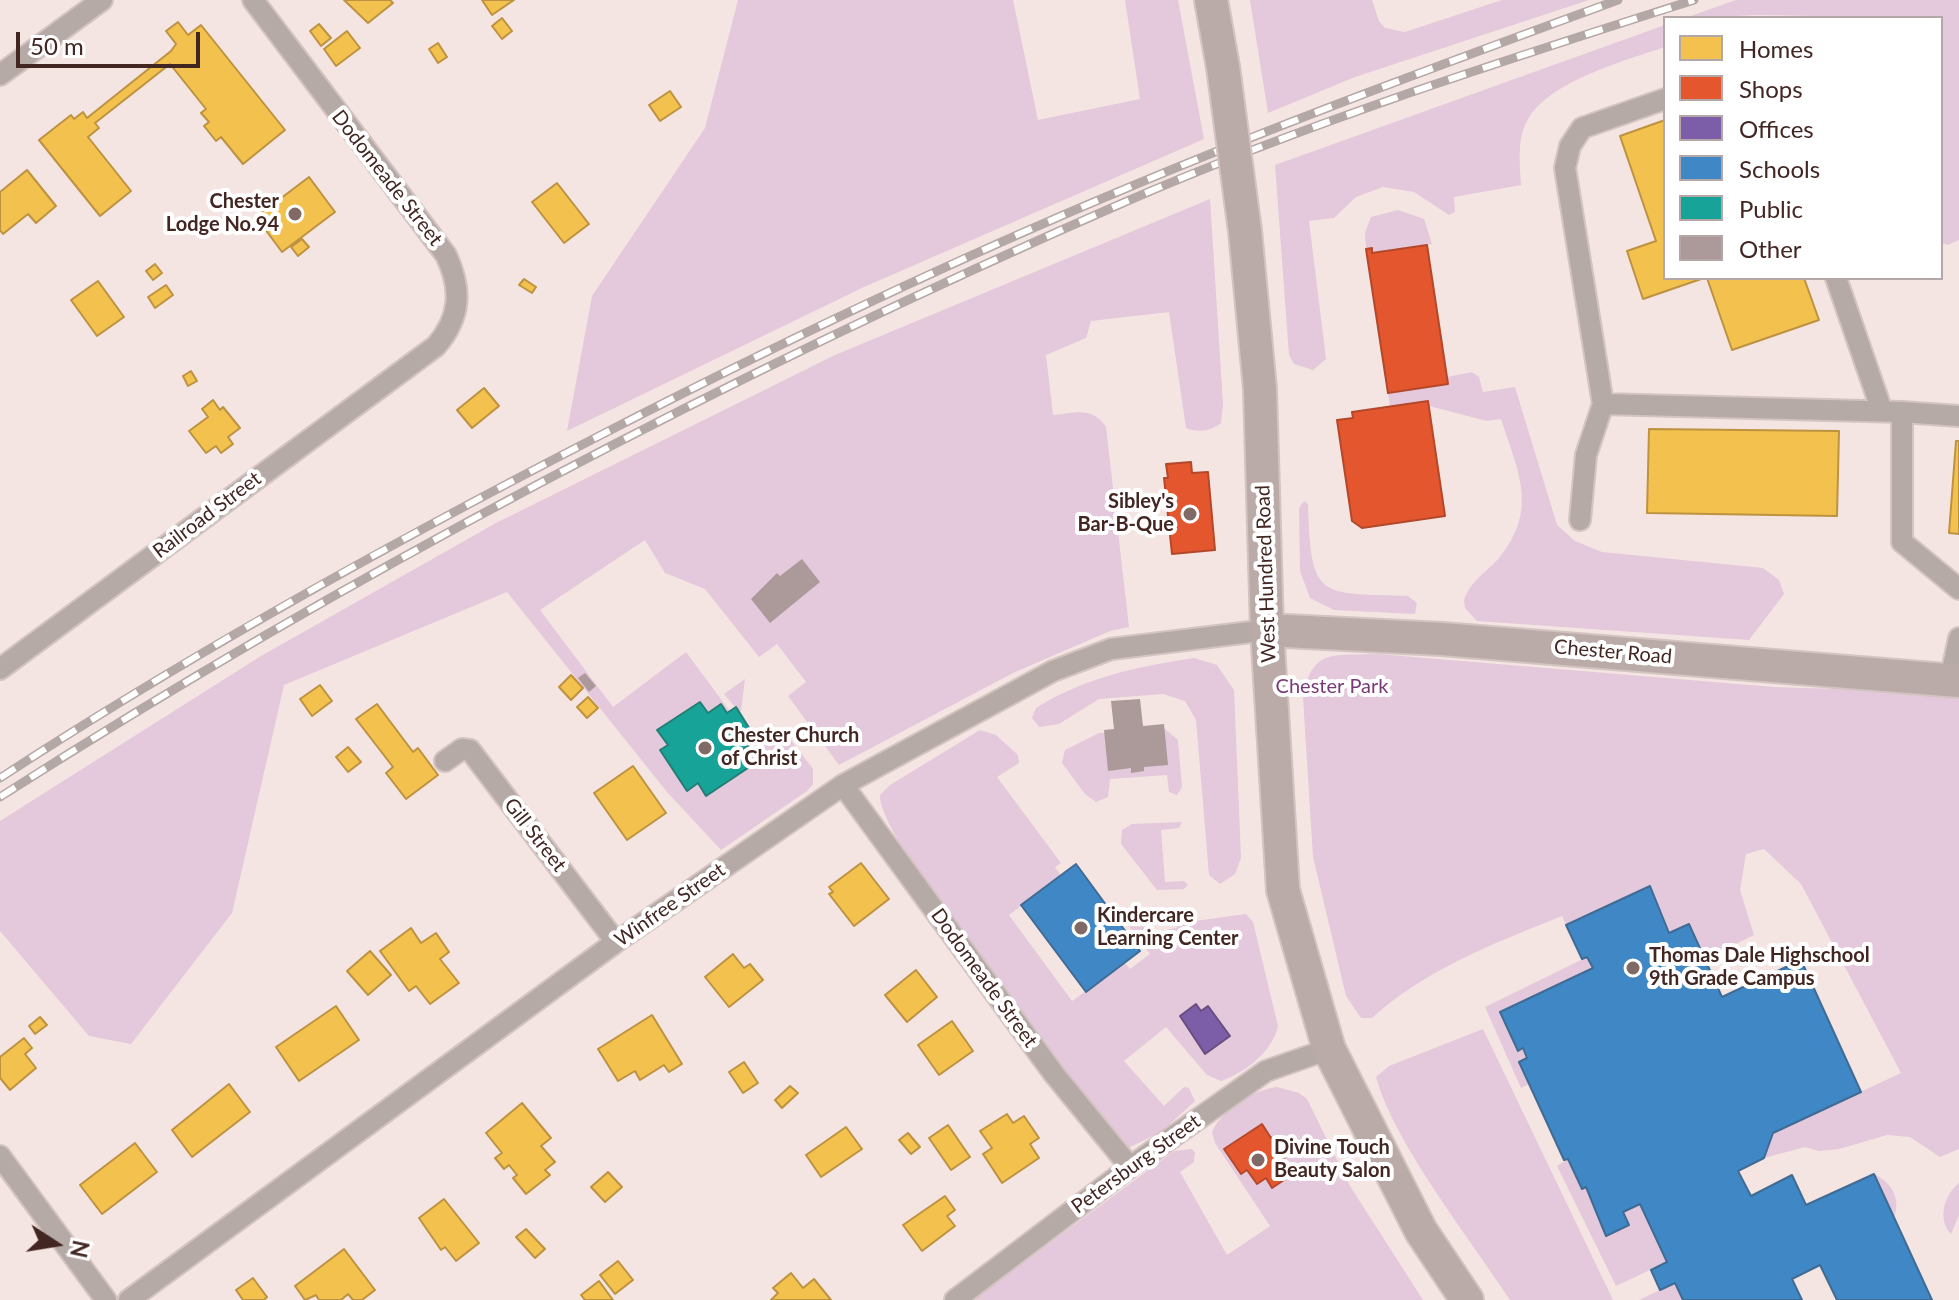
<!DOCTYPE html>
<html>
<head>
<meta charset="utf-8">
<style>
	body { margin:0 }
	#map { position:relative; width:1959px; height:1300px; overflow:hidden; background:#f5e5e2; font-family:Lato,sans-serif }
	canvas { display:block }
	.legend { position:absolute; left:1663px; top:16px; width:280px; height:264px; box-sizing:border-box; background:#fff; border:2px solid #b3a8a7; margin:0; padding:10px 14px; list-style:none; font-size:24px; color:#422622 }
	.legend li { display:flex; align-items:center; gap:16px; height:40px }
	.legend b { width:40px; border:2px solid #b3a8a7 }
	.north { position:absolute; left:16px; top:1204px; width:80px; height:80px; -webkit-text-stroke:6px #fff; paint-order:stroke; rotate:102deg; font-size:22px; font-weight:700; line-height:32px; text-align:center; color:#422622 }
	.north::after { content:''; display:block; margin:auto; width:28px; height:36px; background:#422622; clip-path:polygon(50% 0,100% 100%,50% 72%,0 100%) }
	.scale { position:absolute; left:16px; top:32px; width:184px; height:36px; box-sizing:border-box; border:4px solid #422622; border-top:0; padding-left:10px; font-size:24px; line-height:28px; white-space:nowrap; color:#422622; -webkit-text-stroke:6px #fff; paint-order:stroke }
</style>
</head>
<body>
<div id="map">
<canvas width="1959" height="1300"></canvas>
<ul class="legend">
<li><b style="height:22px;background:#f2c14e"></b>Homes</li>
<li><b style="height:22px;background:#e4572e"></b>Shops</li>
<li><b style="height:22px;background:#7b5ea7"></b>Offices</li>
<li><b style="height:22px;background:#3f88c5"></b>Schools</li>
<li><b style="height:22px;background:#17a398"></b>Public</li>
<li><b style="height:22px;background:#ac999a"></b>Other</li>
</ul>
<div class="north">N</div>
<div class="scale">50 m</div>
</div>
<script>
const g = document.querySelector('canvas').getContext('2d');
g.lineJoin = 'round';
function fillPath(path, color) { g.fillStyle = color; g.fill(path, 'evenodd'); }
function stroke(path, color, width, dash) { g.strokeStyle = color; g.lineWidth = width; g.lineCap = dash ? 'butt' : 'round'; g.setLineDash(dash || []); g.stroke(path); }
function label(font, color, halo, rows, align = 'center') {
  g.font = font + ' Lato,sans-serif'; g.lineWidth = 8; g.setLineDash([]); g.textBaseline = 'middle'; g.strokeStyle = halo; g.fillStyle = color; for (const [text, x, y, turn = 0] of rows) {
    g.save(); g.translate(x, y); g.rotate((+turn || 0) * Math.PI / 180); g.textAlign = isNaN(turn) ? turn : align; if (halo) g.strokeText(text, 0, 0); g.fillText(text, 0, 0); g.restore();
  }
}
const green = new Path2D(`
	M738,0H1013L1038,120L1140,99L1125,0H1178L1204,139L864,287L567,431L592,296L705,128Z
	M1250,0H1372L1379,21L1385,28L1405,32L1502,0H1589L1355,77L1268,113Z
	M1736,0H1959V240L1948,245L1941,243V18L1758,15L1685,18Z
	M1665,25V47C1624,61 1545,82 1526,123C1517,141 1520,166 1521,185L1454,197L1455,212L1449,215L1414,192L1383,187L1356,197L1334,218L1309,221L1326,359L1313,370L1294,364L1289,355L1275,165Z
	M1210,199L1223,404L1221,423C1211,431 1198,433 1186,428L1169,312L1091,321L1086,338L1046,355L1053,415C1076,413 1092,406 1106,427L1129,627L1110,631L1013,673L839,765L788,696L806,682L777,644L759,657L705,589L665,573L645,540L540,610L613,707L686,652L746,733L754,729L760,737L787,735L813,769V784L807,791L721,850L667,792L507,592L284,685L232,913L131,1044L89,1036L0,931V821L261,656L496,523L835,355Z
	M1398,210L1424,219L1432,244L1372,253L1371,248L1366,249L1365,233L1371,217Z
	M1472,372L1479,377L1483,392L1515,387L1557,525L1575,541L1602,552L1763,568L1779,580L1784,594L1749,640L1477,621L1465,608L1464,600C1471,580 1486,573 1499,558C1539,509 1518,472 1501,419L1487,421L1429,406L1428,401L1390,406L1388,393L1448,384L1447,377Z
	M1304,501L1308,504C1311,600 1318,593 1408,596L1417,603L1415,614L1334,610L1310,598L1300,571L1299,508Z
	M1378,654L1774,687L1959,693V1149L1940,1157L1910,1137L1887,1135L1839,1149L1819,1151L1805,1147L1764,1158L1773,1133L1901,1073L1801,884L1764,849L1746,854L1740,890L1754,935L1705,959L1669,933L1650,886L1566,925L1562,916C1497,942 1424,970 1372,1018H1361L1346,996L1313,857L1303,698C1311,647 1335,656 1378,654Z
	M1194,658L1217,665L1234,690L1241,858L1235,874L1220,884L1209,875L1196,720L1185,701L1163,694L1099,699L1059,724L1039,727L1032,718L1036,708C1085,677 1137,667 1194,658Z
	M745,679L741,711L739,712L724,694Z
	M1165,729L1178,740L1182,787L1177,795L1169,792L1167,775L1110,779L1108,797L1096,802L1085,794L1062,763L1065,750L1099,733Z
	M980,730L996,735L1018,755L1019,763L997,777L1061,863L1055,867L1061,876L1009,915L1072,1001L1125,963L1130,969L1150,954L1129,926L1149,927L1153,944L1165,943L1166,930L1176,928L1180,923L1246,914L1253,922L1278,1026C1273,1051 1245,1073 1221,1081L1207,1075L1166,1027L1124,1061L1164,1106L1184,1087L1189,1088L1195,1101L1161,1132L1126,1149L1110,1136C1074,1086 876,837 880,795L890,785Z
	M1182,822L1179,828L1161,830L1165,882L1184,881L1188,885L1184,889L1157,890L1121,844L1122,830L1132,824Z
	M1587,957L1593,968L1500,1012L1517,1050L1523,1048L1527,1058L1519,1062L1529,1084L1521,1088L1485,1007Z
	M1483,1029L1613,1300H1510C1471,1240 1394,1143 1376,1077L1389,1066Z
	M1277,1087L1299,1093L1307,1099L1350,1186L1423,1300H973L1174,1151L1192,1149L1195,1153L1194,1162L1180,1172L1227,1255L1270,1226L1215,1143L1212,1132C1222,1109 1254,1090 1277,1087Z
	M1568,1159L1582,1189L1586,1187L1606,1236L1629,1226L1623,1212L1640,1204L1667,1262L1616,1286L1557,1166Z
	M1874,1174C1892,1183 1901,1198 1894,1218Z
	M1959,1183V1215L1951,1234C1937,1220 1944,1195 1959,1183Z
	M1675,1283L1683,1300H1639Z`);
const homes = new Path2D(`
	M344,0H390L393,3L368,23Z
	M482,0H514L492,15Z
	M502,18L512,31L502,39L492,26Z
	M178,22L188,35L201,25L285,130L243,164L221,137L216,141L204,126L209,122L201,113L206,109L170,64L95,123L99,128L88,137L131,191L100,216L39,140L71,115L74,119L83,112L87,118L171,51L176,44L166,31Z
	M319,24L331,38L321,46L310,31Z
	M347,31L360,48L336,66L324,49Z
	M438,43L447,57L438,63L429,49Z
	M670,91L681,107L660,121L649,105Z
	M1665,120V278H1704L1643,299L1627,251L1656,241L1620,136Z
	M27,170L56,206L36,223L28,214L3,234L0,230V192Z
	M309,177L335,212L282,252L256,217Z
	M557,183L589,224L564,243L532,202Z
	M302,239L309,247L298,256L291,247Z
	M155,264L162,273L153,280L146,271Z
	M1707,278H1804L1819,320L1732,350Z
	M524,279L536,287L532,293L519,285Z
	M98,281L124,317L97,336L71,300Z
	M166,285L173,295L155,308L148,297Z
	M191,371L197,381L188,386L183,376Z
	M484,388L499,406L472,428L457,410Z
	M213,400L220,410L223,407L240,428L228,437L233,444L221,453L216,446L206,453L189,431L208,417L202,409Z
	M1649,429L1839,431L1837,516L1647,513Z
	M1956,441H1959V534L1949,533Z
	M571,675L583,688L571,700L559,687Z
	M320,685L332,701L312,716L300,699Z
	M588,697L598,708L587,718L577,707Z
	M377,704L413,752L418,748L438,775L406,799L386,773L393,767L356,719Z
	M348,747L361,762L348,772L336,757Z
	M633,766L666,813L627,840L594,793Z
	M861,863L889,899L854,926L829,894L833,892L829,887Z
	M411,928L421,943L436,933L449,952L440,959L459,983L430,1004L416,986L409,991L380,951Z
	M370,951L391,975L368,995L347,971Z
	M733,954L744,968L750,964L763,980L729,1007L705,977Z
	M916,970L937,997L907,1022L885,995Z
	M336,1006L359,1040L299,1081L276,1047Z
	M652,1015L682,1064L669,1072L664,1065L640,1080L635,1071L618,1081L598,1049Z
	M40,1017L47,1025L35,1034L29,1026Z
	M952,1021L973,1051L939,1075L918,1045Z
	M24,1038L32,1048L25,1054L36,1068L10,1090L0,1078V1057Z
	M744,1062L758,1083L743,1093L729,1072Z
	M229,1084L250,1112L192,1157L172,1130Z
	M790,1086L798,1093L782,1108L775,1100Z
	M522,1103L551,1138L541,1146L555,1162L545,1170L550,1175L526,1194L513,1178L517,1175L509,1165L504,1169L495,1158L502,1153L486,1133Z
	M1007,1114L1013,1123L1024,1116L1039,1138L1030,1144L1039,1158L1002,1183L983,1154L992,1148L980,1131Z
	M948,1125L970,1157L951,1170L929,1138Z
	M846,1127L862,1149L821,1177L806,1155Z
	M908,1133L920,1147L911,1154L899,1140Z
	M135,1143L157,1172L102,1214L80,1185Z
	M608,1172L622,1187L605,1202L591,1187Z
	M945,1196L955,1210L947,1216L955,1226L922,1251L903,1225Z
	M444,1199L479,1243L456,1261L445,1247L441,1250L419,1218Z
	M526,1229L545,1249L535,1258L516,1237Z
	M344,1249L375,1290L362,1300H353L348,1294L341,1300H319L316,1295L305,1300L295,1286Z
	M618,1261L633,1280L615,1294L600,1275Z
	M791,1273L803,1288L814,1279L831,1300H771L778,1293L773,1288Z
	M253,1278L267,1297L264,1300H243L236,1290Z
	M599,1281L613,1300H585L581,1295Z`);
const shops = new Path2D(`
	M1427,245L1448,384L1388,393L1366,249L1372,248V253Z
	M1428,401L1445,516L1362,528L1352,521L1337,420L1353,418L1352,412Z
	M1191,462L1192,473L1208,472L1215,550L1172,554L1164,478H1168L1166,464Z
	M1262,1124L1271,1138L1275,1136L1279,1142L1282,1147L1279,1149L1293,1174L1272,1188L1266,1178L1257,1184L1247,1170L1241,1174L1224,1149Z`);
const offices = new Path2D(`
	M1196,1004L1201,1011L1208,1006L1230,1036L1205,1054L1180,1016Z`);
const schools = new Path2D(`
	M1076,864L1140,951L1086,992L1021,905Z
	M1650,886L1669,933L1689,924L1722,997L1801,960L1861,1092L1773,1133L1764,1158L1738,1171L1751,1196L1792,1175L1806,1205L1874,1174L1932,1300H1837L1820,1265L1792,1279L1802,1300H1683L1675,1283L1660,1290L1651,1270L1667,1262L1640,1204L1623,1212L1629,1225L1606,1236L1586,1187L1582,1189L1568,1159L1564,1160L1519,1062L1527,1058L1523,1048L1518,1051L1500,1012L1593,968L1587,957L1582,959L1566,925Z`);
const public = new Path2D(`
	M700,702L708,713L721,704L727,713L736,707L751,731L744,735L750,745L739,752L748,768L706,796L698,783L687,791L660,750L668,745L657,730Z`);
const building = new Path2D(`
	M802,559L820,582L770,623L751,599L777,573L780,576Z
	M585,673L596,686L589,692L578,678Z
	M1140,699L1143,726L1164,724L1168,765L1144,767V771L1131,773V768L1108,771L1104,730L1114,729L1111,701Z`);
const minor = new Path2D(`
	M0,75L102,0
	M1665,99L1582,128L1570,146L1565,168L1603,404L1902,412V542L1959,589
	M1836,278L1882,411
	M1902,412L1959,416
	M1580,520L1586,455L1603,404
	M0,669L436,346C461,317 462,289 446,255L253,0
	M1950,681L1959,638
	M445,761L462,749L470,750L616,942
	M843,785L1054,1074L1130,1167
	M0,1156L106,1300
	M129,1300L616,942L843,785L1053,671L1111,649L1267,630
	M955,1300L1130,1167L1266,1071L1329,1049`);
const primary = new Path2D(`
	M1211,0L1223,67
	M1245,231L1260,389L1267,630L1283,890L1329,1049L1421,1231L1467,1300
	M1267,630L1442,639L1959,681`);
const rail = new Path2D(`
	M0,778C192,653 393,542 597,437C768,349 942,265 1120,191C1284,122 1451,61 1618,0
	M0,797C357,569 737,371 1125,202C1309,122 1503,61 1694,0`);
const primaryBridge = new Path2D(`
	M1223,67L1245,231`);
const markers = [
	[295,214,8,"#816965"],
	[1190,514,8,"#816965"],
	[705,748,8,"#816965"],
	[1081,928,8,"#816965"],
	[1633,968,8,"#816965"],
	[1258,1160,8,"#816965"]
];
const streetNames = [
	["Dodomeade Street",387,178,52],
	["Railroad Street",207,515,-37],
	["West Hundred Road",1266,574,-92],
	["Chester Road",1613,652,5],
	["Gill Street",535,835,52],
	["Winfree Street",670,905,-35],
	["Dodomeade Street",984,978,54],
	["Petersburg Street",1136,1164,-36]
];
const poiNames = [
	["Chester",279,202,"right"],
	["Lodge No.94",279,225,"right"],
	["Sibley's",1174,502,"right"],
	["Bar-B-Que",1174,525,"right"],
	["Chester Church",721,736],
	["of Christ",721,759],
	["Kindercare",1097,916],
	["Learning Center",1097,939],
	["Thomas Dale Highschool",1649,956],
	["9th Grade Campus",1649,979],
	["Divine Touch",1274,1148],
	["Beauty Salon",1274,1171]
];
const parkNames = [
	["Chester Park",1332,687]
];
fillPath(green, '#e4c8db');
fillPath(homes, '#f2c14e');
stroke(homes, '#bd9241', 2);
fillPath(shops, '#e4572e');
stroke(shops, '#b3482a', 2);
fillPath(offices, '#7b5ea7');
stroke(offices, '#6a4d7f', 2);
fillPath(schools, '#3f88c5');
stroke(schools, '#406b94', 2);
fillPath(public, '#17a398');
stroke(public, '#247e75', 2);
fillPath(building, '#ac999a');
stroke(minor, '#d3c3c1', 24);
stroke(primary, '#d3c3c1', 36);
stroke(minor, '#b6aaa7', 20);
stroke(primary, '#baaba8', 32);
stroke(rail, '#b4a8a6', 9);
stroke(rail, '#fff', 6, [18]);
stroke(primaryBridge, '#d3c3c1', 36, []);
stroke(primaryBridge, '#baaba8', 32);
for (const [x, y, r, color] of markers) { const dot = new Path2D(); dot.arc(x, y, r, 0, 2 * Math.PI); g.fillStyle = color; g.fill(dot); stroke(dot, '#fff', 3); }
label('20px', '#422622', '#fff', streetNames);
label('bold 20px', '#422622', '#fff', poiNames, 'left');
label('20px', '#783976', '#fff', parkNames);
</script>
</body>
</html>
